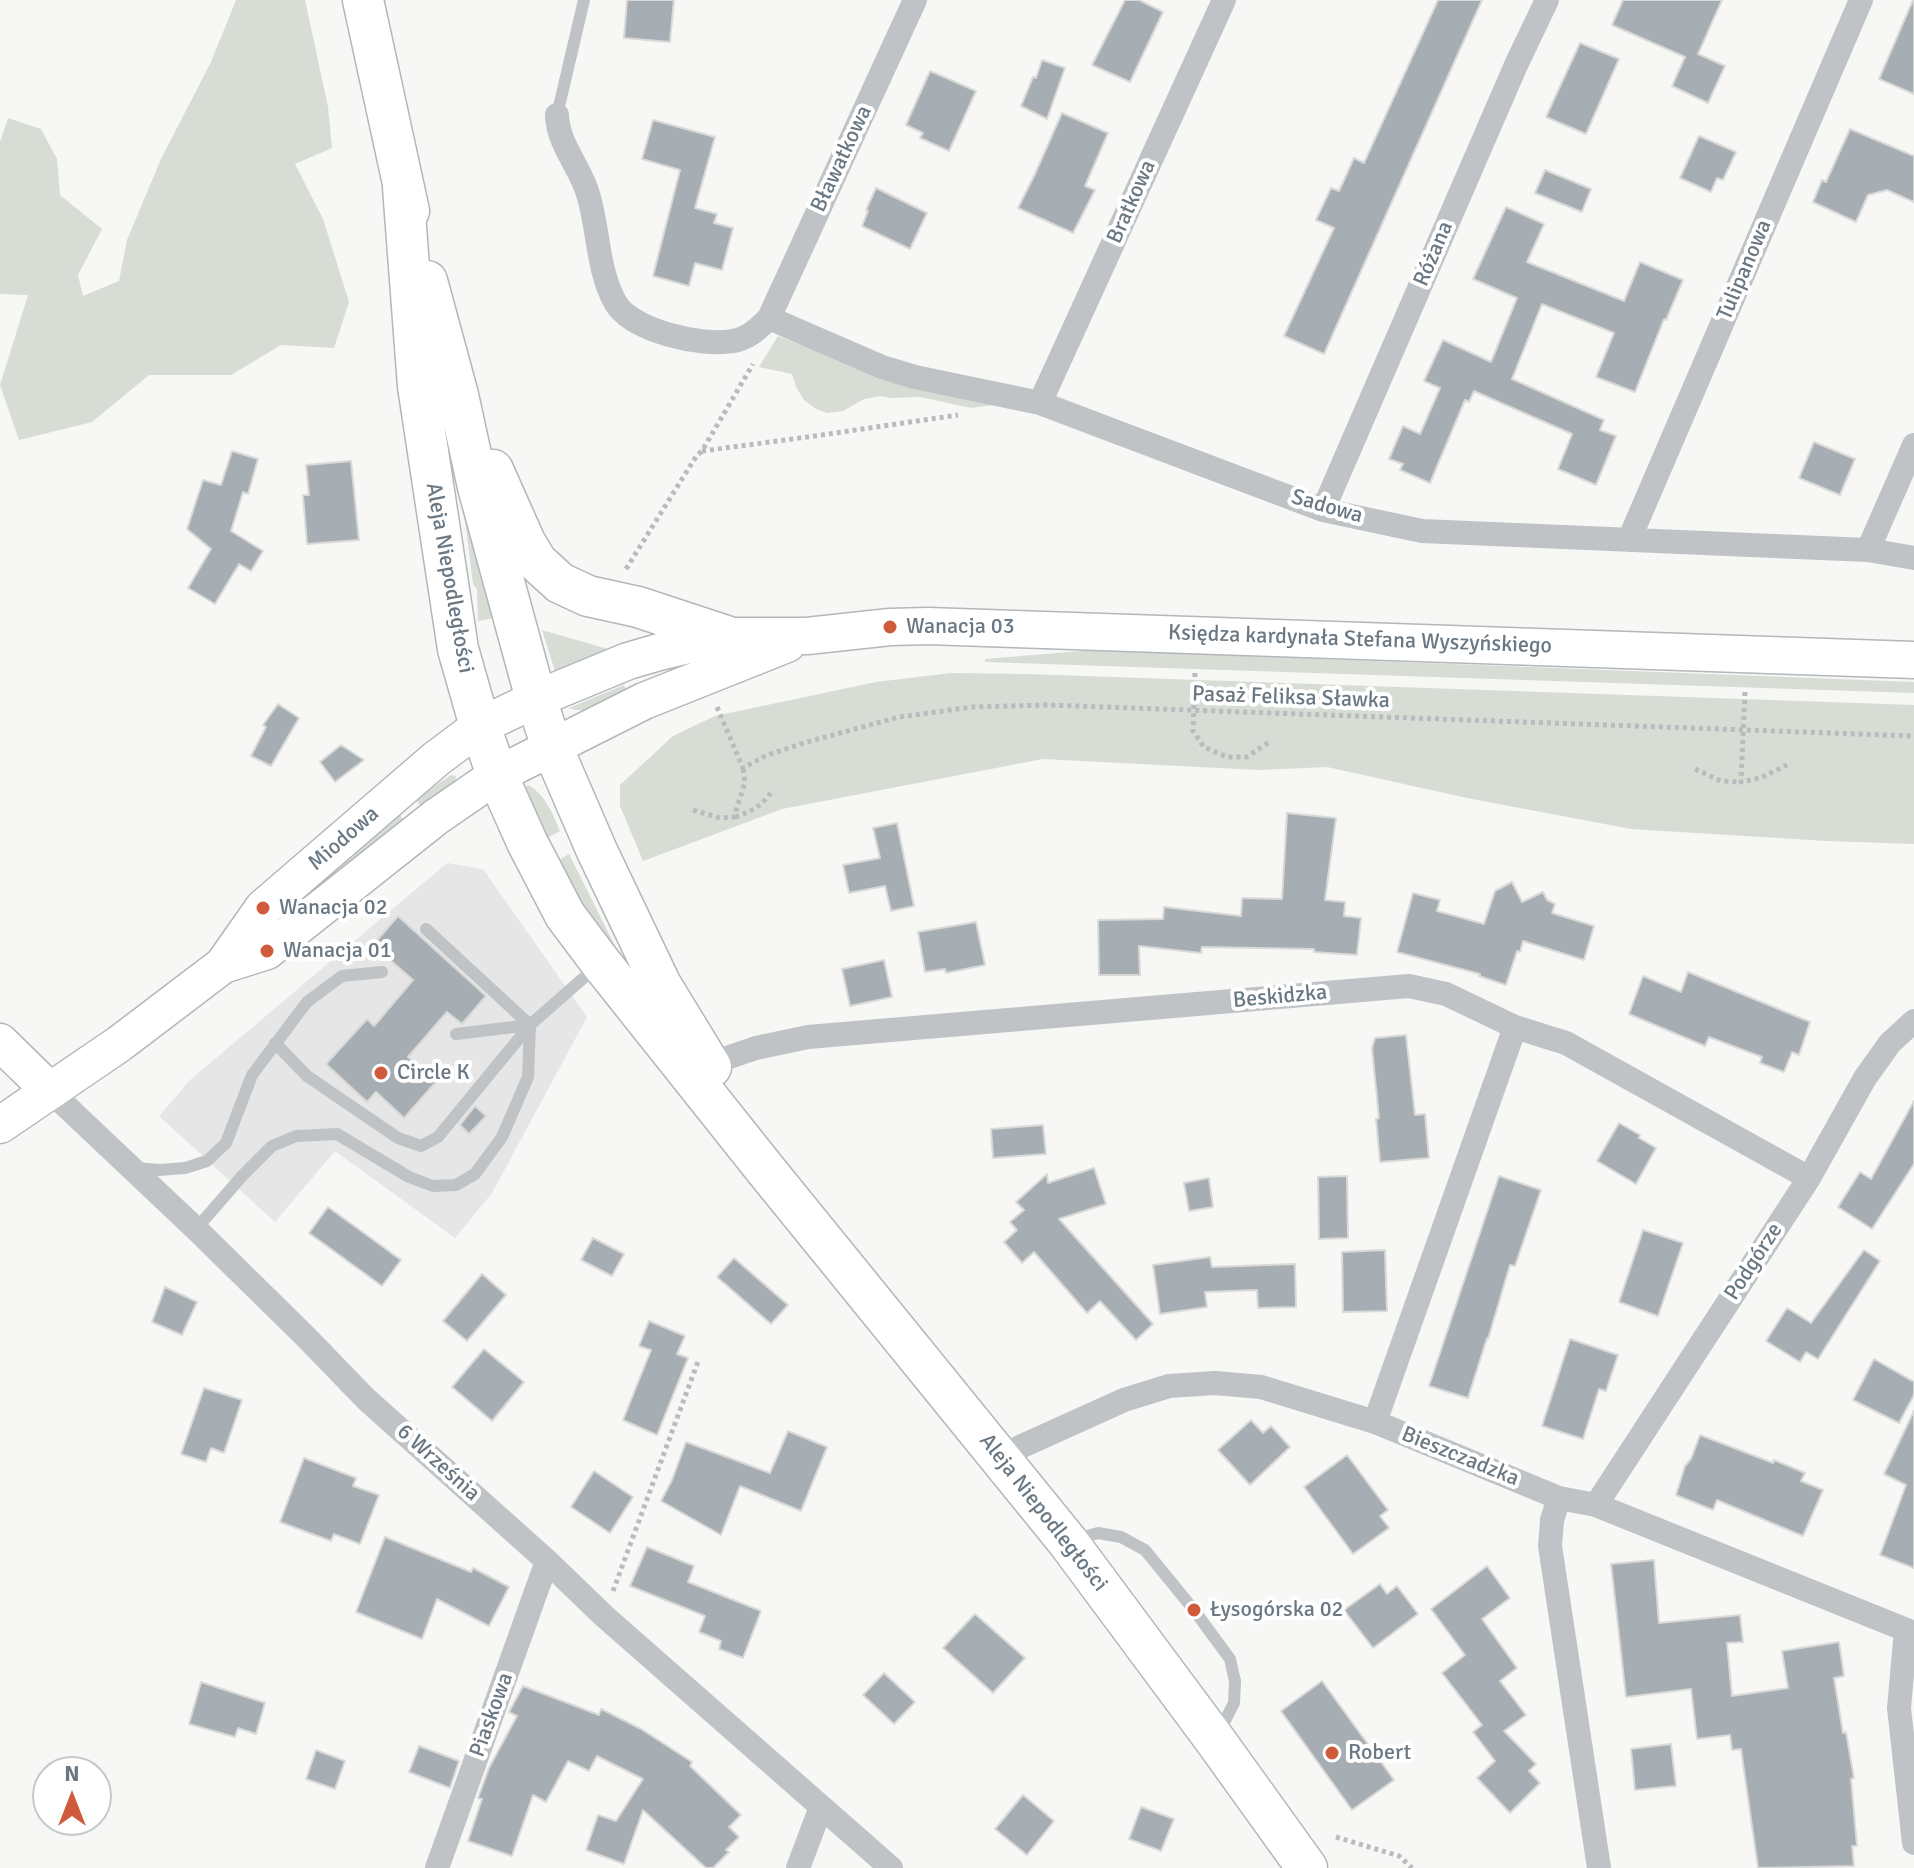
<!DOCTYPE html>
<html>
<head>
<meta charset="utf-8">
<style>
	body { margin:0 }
	#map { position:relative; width:1914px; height:1868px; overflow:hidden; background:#f7f7f5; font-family:Signika,sans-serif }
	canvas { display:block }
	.north { position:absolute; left:32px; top:1756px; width:80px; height:80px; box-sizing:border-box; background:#fff; border:2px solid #c3c9cd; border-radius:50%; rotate:0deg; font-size:22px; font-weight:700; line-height:32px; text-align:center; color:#6a7883 }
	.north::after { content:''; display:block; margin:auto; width:28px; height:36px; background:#d05b3c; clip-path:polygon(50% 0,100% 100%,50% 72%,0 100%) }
</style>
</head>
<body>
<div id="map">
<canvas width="1914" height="1868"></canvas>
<div class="north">N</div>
</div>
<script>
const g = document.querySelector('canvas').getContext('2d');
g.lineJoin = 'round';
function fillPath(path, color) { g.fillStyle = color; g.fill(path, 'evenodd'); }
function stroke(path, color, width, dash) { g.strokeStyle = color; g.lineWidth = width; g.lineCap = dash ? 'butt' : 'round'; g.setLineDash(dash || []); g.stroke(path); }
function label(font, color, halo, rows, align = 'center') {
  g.font = font + ' Signika,sans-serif'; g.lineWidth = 8; g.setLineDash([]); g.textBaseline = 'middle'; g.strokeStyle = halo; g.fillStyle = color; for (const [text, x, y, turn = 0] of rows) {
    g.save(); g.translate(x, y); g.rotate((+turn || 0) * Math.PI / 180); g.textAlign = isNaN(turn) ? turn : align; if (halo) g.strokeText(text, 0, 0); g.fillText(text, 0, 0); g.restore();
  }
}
const built = new Path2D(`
	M447,863L483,869L587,1017L492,1193L455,1238L335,1151L275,1222L159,1116L190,1080Z`);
const green = new Path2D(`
	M236,0H305L328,107L332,148L295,164L323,219L349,302L334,348L281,345L231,375H149L92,422L19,440L0,385L28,295L0,294V142L8,118L41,129L57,159L60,195L102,229L78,275L83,296L119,281L127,240L161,159L211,62Z
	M778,336L900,382L1001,404L971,408L920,397L891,398L881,396L864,399L843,411L827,413L816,409L804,400L796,387L792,374L759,367Z
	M459,472L499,617L478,621L477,589L473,584Z
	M542,630L611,650L555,671Z
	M1094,650L1914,682V693L985,662V659Z
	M951,673L1027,674L1914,705V844L1827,841L1631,829L1467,798L1327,767L1258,770L1043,759L782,809L643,861L620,806V785L673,736L715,716L876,682Z
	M624,685L628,693C610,700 587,716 569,708Z
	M451,775L456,776L455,781L422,809L416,799Z
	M528,785C545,794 553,814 560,831L541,841L526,808L525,788Z
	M399,814L405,822L331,879L326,877V875Z
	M569,854L630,976L551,865Z`);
const building = new Path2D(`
	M627,0H674L670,42L624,38Z
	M1125,0H1139L1163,12L1130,82L1092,65Z
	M1438,0H1482L1324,354L1284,336L1334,228L1316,220L1331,188L1339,191L1354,158L1364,163Z
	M1623,0H1722L1698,54L1725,66L1708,103L1672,86L1685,57L1612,25Z
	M1913,0H1914V94L1879,79Z
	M1580,43L1619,59L1586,134L1546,117Z
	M1042,60L1065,68L1047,119L1021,106L1033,77L1036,78Z
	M930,71L976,91L949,151L920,138L923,133L906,125Z
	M1062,113L1108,133L1085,186L1095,190L1073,233L1018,208L1035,174Z
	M653,120L715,137L695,208L717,214L714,223L733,228L722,270L695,263L689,286L653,276L680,170L642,159Z
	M1850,129L1914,156V202L1887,190L1868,195L1856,222L1813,202L1822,180L1826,182Z
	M1699,136L1736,152L1723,180L1717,178L1711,192L1680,178Z
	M1545,170L1591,189L1582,212L1535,193Z
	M876,188L927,213L910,249L862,226L868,211L866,210Z
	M1506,207L1544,224L1527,262L1624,301L1640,262L1683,280L1666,320L1664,319L1635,392L1596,377L1614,333L1542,304L1512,379L1604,420L1600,430L1616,436L1596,485L1558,469L1572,434L1474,391L1469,402L1465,400L1430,483L1400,470L1403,464L1389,459L1403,426L1420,434L1440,388L1424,381L1443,340L1491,362L1517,298L1473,279Z
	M1814,442L1855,459L1840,495L1799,478Z
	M232,451L258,459L248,494L243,492L231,531L263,551L251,571L239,564L215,604L188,588L211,549L187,529L203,480L221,485Z
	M351,461L359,540L307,544L303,495H309L306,465Z
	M278,704L299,718L271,766L251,756L266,727L263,725Z
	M341,745L364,760L335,782L320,762Z
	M1287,813L1336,818L1325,900L1345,902L1344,916L1361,918L1357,955L1314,952V949L1202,947L1201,953L1139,946L1140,975H1099L1098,920L1163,919L1164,907L1241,916L1242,898L1282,899Z
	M897,823L914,906L891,911L885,886L849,893L843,865L880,858L873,828Z
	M1512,882L1522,902L1543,892L1547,900L1555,904L1552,913L1594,926L1584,960L1523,941L1520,952L1517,951L1506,985L1479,976L1480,974L1397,952L1413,893L1440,900L1437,911L1484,924L1495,891Z
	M398,916L486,996L462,1024L447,1012L408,1057L436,1082L404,1118L376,1092L367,1102L326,1064L367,1019L374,1026L413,980L373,945Z
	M976,922L985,965L946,973L945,969L925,972L918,932Z
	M884,960L892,997L850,1006L842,969Z
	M1688,972L1810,1022L1799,1055L1792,1052L1784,1072L1760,1063L1762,1057L1709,1037L1705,1046L1629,1014L1643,976L1681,992Z
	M1406,1035L1415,1115L1425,1114L1429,1158L1380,1162L1376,1119L1379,1118L1372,1048L1375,1038Z
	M1914,1101V1164L1872,1229L1838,1207L1860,1172L1871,1179Z
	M475,1106L486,1116L469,1134L460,1125Z
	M1619,1123L1640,1135L1639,1138L1656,1148L1636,1184L1597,1161Z
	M1043,1125L1046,1154L993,1158L991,1129Z
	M1094,1168L1106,1204L1059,1219L1153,1324L1136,1340L1100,1301L1087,1313L1034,1252L1022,1263L1004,1242L1017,1230L1010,1222L1024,1210L1016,1202L1047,1174L1048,1183Z
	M1347,1176L1348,1238L1319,1239L1318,1177Z
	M1499,1176L1541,1190L1515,1266L1510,1265L1488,1339L1487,1338L1468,1398L1429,1386Z
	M1209,1178L1213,1207L1189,1211L1184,1183Z
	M328,1207L401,1260L382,1286L309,1233Z
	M1643,1230L1683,1243L1658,1316L1619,1302Z
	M593,1238L624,1254L612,1276L581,1260Z
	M1385,1250L1387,1311L1343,1312L1342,1252Z
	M1864,1250L1880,1261L1818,1359L1806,1352L1800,1362L1766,1341L1787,1308L1811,1323Z
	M1210,1257L1212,1267L1295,1264L1296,1307L1258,1308L1257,1290L1205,1292L1207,1307L1160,1314L1153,1265Z
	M734,1258L788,1305L771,1324L717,1277Z
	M482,1274L506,1295L467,1341L443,1321Z
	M165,1287L197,1302L182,1335L152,1322Z
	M649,1321L685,1336L677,1354L688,1358L657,1435L623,1420L651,1350L639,1346Z
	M1570,1339L1618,1355L1606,1391L1599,1389L1583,1439L1542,1426Z
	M484,1349L524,1382L492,1421L452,1387Z
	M1874,1359L1914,1382V1395L1899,1423L1853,1400Z
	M204,1388L242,1400L224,1453L211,1448L206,1462L181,1454Z
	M1914,1411V1568L1880,1555L1906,1485L1884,1474Z
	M1251,1420L1263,1433L1271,1426L1290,1447L1250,1485L1218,1450Z
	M788,1431L827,1447L801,1511L740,1486L721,1535L661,1501L672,1480L686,1442L770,1473Z
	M1700,1435L1773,1463L1774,1460L1805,1473L1801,1481L1823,1490L1803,1536L1717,1500L1713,1510L1676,1495L1685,1466L1691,1459Z
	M1347,1455L1388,1510L1380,1516L1389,1528L1353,1554L1304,1487Z
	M304,1458L356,1478L353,1486L379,1495L360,1544L334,1534L331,1541L280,1522Z
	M594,1471L633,1497L610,1533L571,1507Z
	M385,1537L471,1572L473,1568L509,1587L489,1626L437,1599L422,1639L356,1612Z
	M647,1547L694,1566L688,1582L761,1611L743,1658L719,1649L721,1641L699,1632L705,1616L630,1586Z
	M1654,1560L1659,1623L1740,1615L1743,1642L1727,1643L1732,1696L1788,1688L1782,1651L1839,1642L1844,1676L1834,1678L1843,1733L1846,1732L1854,1778L1851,1779L1857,1846H1852L1854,1866L1758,1868L1741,1749L1732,1750L1730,1735L1697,1739L1691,1689L1626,1697L1611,1564Z
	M1487,1566L1510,1598L1482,1619L1517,1668L1500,1681L1526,1715L1504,1731L1536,1764L1529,1771L1540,1783L1510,1813L1477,1778L1495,1761L1473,1732L1482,1725L1442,1673L1465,1655L1431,1609Z
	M1380,1584L1387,1594L1397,1586L1418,1614L1373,1648L1344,1610Z
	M975,1614L1025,1658L993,1693L943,1648Z
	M884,1673L915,1702L894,1724L863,1695Z
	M1322,1681L1394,1780L1352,1810L1281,1711Z
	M201,1682L265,1703L256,1734L238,1728L235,1737L189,1724Z
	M523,1686L599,1715L601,1709L641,1729L692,1762L690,1766L741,1815L729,1827L739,1837L726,1850L729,1852L713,1868H706L643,1810L624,1864L586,1850L598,1815L616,1821L643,1779L597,1756L589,1771L568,1761L546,1802L533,1795L512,1856L468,1841L482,1799L478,1798L489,1768L517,1716L509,1712Z
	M1671,1744L1676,1786L1635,1790L1631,1749Z
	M419,1746L459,1761L450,1788L409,1772Z
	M316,1750L345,1761L335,1789L306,1779Z
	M1023,1795L1054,1821L1027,1855L995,1829Z
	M1141,1807L1174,1819L1161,1851L1129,1839Z`);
const path = new Path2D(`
	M702,451L815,436L958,415
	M626,569L697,455L702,451L753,364
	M1195,673L1193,731L1204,747L1227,757H1247L1269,742
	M1745,692L1741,782L1760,778L1787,765
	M717,707L743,768L767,755L807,742L899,717L972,707L1048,705L1914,736
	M1695,769L1721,781L1741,782
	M693,810L720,818L734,817L745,782L743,768
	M735,817C752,811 762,806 772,791
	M613,1591L699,1359
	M1336,1837L1399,1856L1412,1868`);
const lane = new Path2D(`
	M557,115L584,0
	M456,1034L530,1025
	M275,1043L307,1076L398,1138L421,1146L438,1137L530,1025L596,967
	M135,1168L159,1170L185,1168L207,1161L226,1143L252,1075L307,1002L342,976L382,972
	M196,1229L243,1175L272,1146L296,1136L337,1134L409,1177L433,1186L456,1185L475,1174L502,1137L528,1077L530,1025L426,929
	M1073,1540L1098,1533L1121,1537L1145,1550L1194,1610L1230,1659L1235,1681L1234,1703L1218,1734`);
const street = new Path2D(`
	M557,115C558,145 580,166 588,194C599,230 597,269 615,302C631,331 702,347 733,341C748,339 759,328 769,318L915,0
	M769,318L882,367L915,377L1040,403L1323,510L1422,531L1868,550L1914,558
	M1040,403L1224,0
	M1323,510L1516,65L1547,0
	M1629,540L1861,0
	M1868,550L1914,445
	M709,1064L756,1048L808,1037L1409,986L1446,994L1515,1027L1566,1043L1809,1178
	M50,1091L196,1229L306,1337L366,1399L547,1561L604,1616L891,1868
	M1375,1422L1515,1027
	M1003,1462L1020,1447L1124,1400L1169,1386L1215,1383L1261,1387L1375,1422L1559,1498L1596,1505L1914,1633
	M1559,1498L1552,1520L1550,1546L1599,1868
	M1596,1505L1809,1178L1865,1078L1890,1043L1914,1021
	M1906,1630L1899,1708L1914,1843
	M437,1868L547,1561
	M798,1868L821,1807`);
const secondary = new Path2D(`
	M223,965L267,951L436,817L497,775L644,701L787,644
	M0,1042L50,1091
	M0,1125L119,1044L223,965L263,908L436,759L480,726L536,699L628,661L659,652L726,636H807L890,627L928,626L1914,660`);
const primary = new Path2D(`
	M363,0L409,211
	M403,187L418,386L458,649L480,726L497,775L527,842L565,915L601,963L765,1169L1068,1542L1215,1740L1307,1868
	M427,281L458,395L478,487L536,699L552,747L597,851L661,985L711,1067
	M493,470L525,542L537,562L560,583L588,596L638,607L726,636`);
const markers = [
	[890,627,8,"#d05b3c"],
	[263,908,8,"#d05b3c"],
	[267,951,8,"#d05b3c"],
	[381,1073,8,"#d05b3c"],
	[1194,1610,8,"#d05b3c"],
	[1332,1753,8,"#d05b3c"]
];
const streetNames = [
	["Bławatkowa",842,159,-65],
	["Bratkowa",1132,202,-66],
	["Różana",1434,254,-67],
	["Tulipanowa",1745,270,-67],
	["Sadowa",1327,507,16],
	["Aleja Niepodległości",449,578,80],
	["Księdza kardynała Stefana Wyszyńskiego",1360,640,2],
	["Pasaż Feliksa Sławka",1291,698,2],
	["Miodowa",344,839,-41],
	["Beskidzka",1280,997,-5],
	["Podgórze",1754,1262,-57],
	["Bieszczadzka",1460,1457,22],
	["6 Września",438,1463,42],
	["Aleja Niepodległości",1043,1513,52],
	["Piaskowa",492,1715,-70]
];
const poiNames = [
	["Wanacja 03",906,627],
	["Wanacja 02",279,908],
	["Wanacja 01",283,951],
	["Circle K",397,1073],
	["Łysogórska 02",1210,1610],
	["Robert",1348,1753]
];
fillPath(built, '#e5e6e5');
fillPath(green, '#d7dcd5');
fillPath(building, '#a7aeb3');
stroke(building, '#d9d9d7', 2);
stroke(secondary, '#b2b7bb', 39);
stroke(primary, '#b3b7ba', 43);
stroke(path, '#b9bcbe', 5, [4, 4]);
stroke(lane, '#bfc3c6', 12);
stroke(street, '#bfc3c6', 24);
stroke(secondary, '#fff', 36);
stroke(primary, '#fff', 40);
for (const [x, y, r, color] of markers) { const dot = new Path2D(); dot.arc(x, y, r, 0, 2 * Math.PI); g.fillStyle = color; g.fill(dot); stroke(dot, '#fff', 3); }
label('22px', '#6a7883', '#fff', streetNames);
label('22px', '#6a7883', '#fff', poiNames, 'left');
</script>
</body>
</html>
